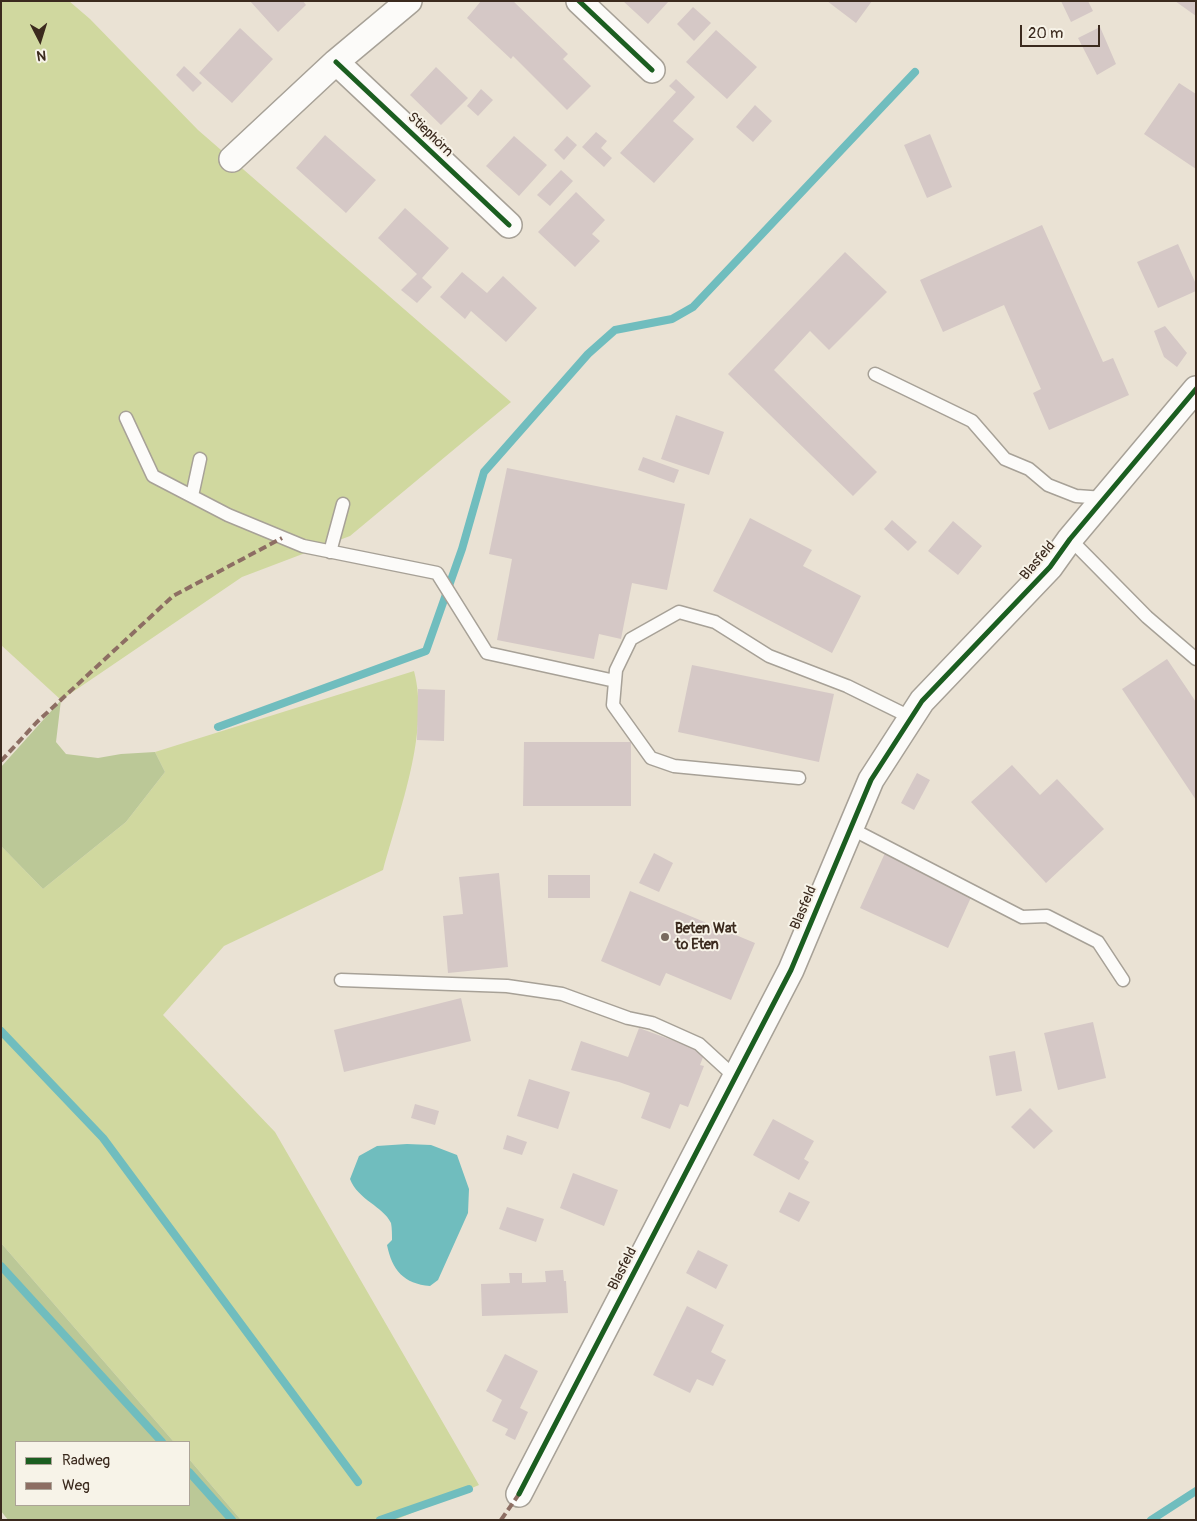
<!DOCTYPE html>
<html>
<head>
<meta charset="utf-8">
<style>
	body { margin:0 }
	#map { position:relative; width:1197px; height:1521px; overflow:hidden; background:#eae2d4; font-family:Pangolin,sans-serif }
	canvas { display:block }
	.frame { position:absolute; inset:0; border:2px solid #3b2a1e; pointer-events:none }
	.legend { position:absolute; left:15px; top:1441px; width:175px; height:65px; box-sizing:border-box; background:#f7f3e8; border:1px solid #aca397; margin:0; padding:6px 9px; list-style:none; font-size:15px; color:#3b2a1e }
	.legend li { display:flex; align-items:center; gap:10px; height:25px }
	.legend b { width:25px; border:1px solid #aca397 }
	.north { position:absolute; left:15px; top:15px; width:50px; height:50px; -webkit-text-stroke:4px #f7f3e8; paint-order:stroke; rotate:175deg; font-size:14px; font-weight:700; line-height:20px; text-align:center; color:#3b2a1e }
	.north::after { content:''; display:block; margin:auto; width:18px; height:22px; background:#3b2a1e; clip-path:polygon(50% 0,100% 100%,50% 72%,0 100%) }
	.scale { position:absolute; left:1020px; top:25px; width:80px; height:22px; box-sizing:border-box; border:2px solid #3b2a1e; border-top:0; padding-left:6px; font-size:15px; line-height:18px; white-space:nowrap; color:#3b2a1e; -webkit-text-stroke:4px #f7f3e8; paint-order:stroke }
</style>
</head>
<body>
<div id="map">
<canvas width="1197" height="1521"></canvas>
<div class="frame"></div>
<ul class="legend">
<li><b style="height:6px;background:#1b5e20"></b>Radweg</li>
<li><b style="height:6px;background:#8d6e63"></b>Weg</li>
</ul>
<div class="north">N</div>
<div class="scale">20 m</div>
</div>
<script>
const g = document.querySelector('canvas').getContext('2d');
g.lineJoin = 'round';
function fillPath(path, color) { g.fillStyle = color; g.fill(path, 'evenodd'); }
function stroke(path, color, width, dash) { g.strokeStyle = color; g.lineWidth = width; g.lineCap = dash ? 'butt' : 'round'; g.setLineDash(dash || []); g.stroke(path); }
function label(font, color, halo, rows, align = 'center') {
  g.font = font + ' Pangolin,sans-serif'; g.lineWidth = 4; g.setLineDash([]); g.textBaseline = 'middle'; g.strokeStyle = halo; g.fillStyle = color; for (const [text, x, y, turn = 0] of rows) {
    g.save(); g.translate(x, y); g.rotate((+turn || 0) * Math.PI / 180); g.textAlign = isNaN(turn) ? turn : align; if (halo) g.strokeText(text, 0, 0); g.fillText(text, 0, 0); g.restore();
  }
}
const green = new Path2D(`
	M1,1H69L90,19L198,130L511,402L350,536L242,577L61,700L1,645Z
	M414,671C430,732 399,811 383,870L224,946L163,1015L275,1132L479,1485L395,1520H241L189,1459V1442H174L1,1243V846L43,889L126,822L165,772L155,752Z`);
const forest = new Path2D(`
	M61,700L56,742L66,754L98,758L121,754L155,752L165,772L126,822L43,889L1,846V767Z
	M1,1243L174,1442H16V1505H189V1459L241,1520H8L1,1511Z`);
const water = new Path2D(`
	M407,1144L431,1145L457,1155L469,1189L468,1213L438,1280L430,1286C404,1284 392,1270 387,1245L392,1240C392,1235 392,1228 391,1223C383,1206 358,1200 350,1179L359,1156L377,1146Z`);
const stream = new Path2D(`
	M218,727L426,651L462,549L484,472L588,354L615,330L672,319L693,307L915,72
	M1,1031L103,1138L358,1482
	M1,1266L162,1442
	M189,1472L232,1520
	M380,1520L469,1489
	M1151,1520L1196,1491`);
const building = new Path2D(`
	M250,1H303L306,5L278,32Z
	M481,1H513L568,54L563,59L591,86L567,110L513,56L511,59L467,18Z
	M623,1H669L648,24Z
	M827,1H872L856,23Z
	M1061,1H1088L1093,11L1071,22Z
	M1175,1H1196V16Z
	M693,7L711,23L694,41L677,24Z
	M1100,27L1116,64L1097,75L1078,38Z
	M240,28L273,59L232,103L199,73Z
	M716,30L757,67L727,99L686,62Z
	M184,66L202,83L193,92L176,75Z
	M436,67L468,98L441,125L410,95Z
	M676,79L695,97L673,121L694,139L654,183L620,153L676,92L669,86Z
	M1179,83L1196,94V169L1144,134Z
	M481,89L493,100L478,116L467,106Z
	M755,105L772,121L753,142L736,127Z
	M596,132L607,141L601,148L612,158L604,167L582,147Z
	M930,134L952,187L927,198L904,145Z
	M325,135L376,180L346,213L296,168Z
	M514,136L547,165L519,196L486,166Z
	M567,136L577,145L564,160L554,150Z
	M561,170L573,181L550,206L537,195Z
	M576,192L605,220L592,234L600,241L575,267L538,232Z
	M405,208L449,248L422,278L432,287L417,303L401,290L417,274L378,238Z
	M1042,225L1103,362L1113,358L1129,395L1049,430L1033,393L1041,389L1004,305L943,332L920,280Z
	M1178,244L1196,284V291L1158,308L1137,262Z
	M845,252L887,292L829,350L810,331L774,370L877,472L853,496L728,374Z
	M462,272L487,293L503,276L537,308L506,342L471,311L465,319L440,297Z
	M1165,326L1187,353L1177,367L1164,357L1154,331Z
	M676,415L724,432L709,475L661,459Z
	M643,457L679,470L674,483L638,470Z
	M507,468L685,504L667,590L632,583L621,639L599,634L594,659L497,640L512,559L489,554Z
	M750,518L812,550L803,566L861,596L832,653L713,591Z
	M892,520L917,542L908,551L884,529Z
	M953,521L982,546L958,575L928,551Z
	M1167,659L1196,702V800L1122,689Z
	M692,665L834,694L819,762L678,732Z
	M418,689L445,690L444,741L417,740Z
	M524,742H631V806H523Z
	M1012,765L1040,795L1057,779L1104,829L1046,883L971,802Z
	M917,773L930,780L914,810L901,803Z
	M654,853L673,863L659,892L639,883Z
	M885,853L973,893L948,948L860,908Z
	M499,873L508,967L448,973L443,916L463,914L459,877Z
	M548,875H590V898H548Z
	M630,891L755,943L731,1000L666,973L660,986L601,961Z
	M461,998L471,1041L344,1072L334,1030Z
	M1093,1022L1106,1078L1058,1090L1044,1033Z
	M639,1028L705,1052L700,1065L704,1066L688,1107L680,1104L670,1129L641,1118L650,1093L619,1082L571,1070L581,1041L628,1057Z
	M1015,1051L1022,1091L996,1096L989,1056Z
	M529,1079L570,1092L558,1129L517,1116Z
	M415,1104L439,1111L435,1125L411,1118Z
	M1030,1108L1053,1131L1034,1149L1011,1127Z
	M773,1119L814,1141L804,1159L809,1162L799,1180L753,1155Z
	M507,1135L527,1142L522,1155L503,1149Z
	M573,1173L618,1190L604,1226L560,1208Z
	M789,1192L810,1202L799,1222L779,1212Z
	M507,1207L544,1219L536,1242L499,1229Z
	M698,1250L728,1265L716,1289L686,1273Z
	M563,1270L564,1281H566L568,1313L482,1316L481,1284L510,1283L509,1273H522V1283L546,1282L545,1271Z
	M687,1306L724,1325L711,1352L726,1360L713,1386L697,1379L690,1393L653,1375Z
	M505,1354L538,1371L520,1408L528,1412L515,1440L505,1435L508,1429L492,1421L502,1400L486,1391Z`);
const lane = new Path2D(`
	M875,374L972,421L1005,459L1029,469L1048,485L1076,496L1104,498
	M126,418L153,476L228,515L303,546L437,573L487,653L615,681
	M192,496L200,459
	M1070,539L1147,617L1196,659
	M330,552L343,504
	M799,778L674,766L651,758L613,705L616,670L631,639L679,612L715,622L769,656L847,686L912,718
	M850,828L1022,917L1047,916L1098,942L1123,980
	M341,980L507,986L562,994L628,1018L652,1023L699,1044L735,1077`);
const street = new Path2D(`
	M579,1L652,70
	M336,62L509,225
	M232,159L336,62L409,1
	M519,1494L791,970L871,780L922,701L1050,567L1070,539L1196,389`);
const quiet = new Path2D(`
	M1,761L37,722L173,596L282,538
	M501,1520L519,1494`);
const cycleway = new Path2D(`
	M579,1L652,70
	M336,62L509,225
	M519,1494L791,970L871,780L922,701L1050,567L1070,539L1196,389`);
const markers = [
	[665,937,5,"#786a5e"]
];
const streetNames = [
	["Stiephörn",430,135,44],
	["Blasfeld",1038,561,-50],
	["Blasfeld",804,908,-67],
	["Blasfeld",623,1269,-63]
];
const poiNames = [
	["Beten Wat",675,929],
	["to Eten",675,945]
];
fillPath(green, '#d0d89f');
fillPath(forest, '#bbc897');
fillPath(water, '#70bdbe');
stroke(stream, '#70bdbe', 8);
fillPath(building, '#d5c8c6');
stroke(lane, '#a7a197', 15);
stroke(street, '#a7a197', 28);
stroke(lane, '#fcfbf9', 12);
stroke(street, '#fcfbf9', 25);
stroke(quiet, '#8d6e63', 4, [8, 4]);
stroke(cycleway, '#1b5e20', 5);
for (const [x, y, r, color] of markers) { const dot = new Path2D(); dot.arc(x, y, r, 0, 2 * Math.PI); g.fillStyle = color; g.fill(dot); stroke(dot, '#f7f3e8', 2); }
label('14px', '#3b2a1e', '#f7f3e8', streetNames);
label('bold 14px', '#3b2a1e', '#f7f3e8', poiNames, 'left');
</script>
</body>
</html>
